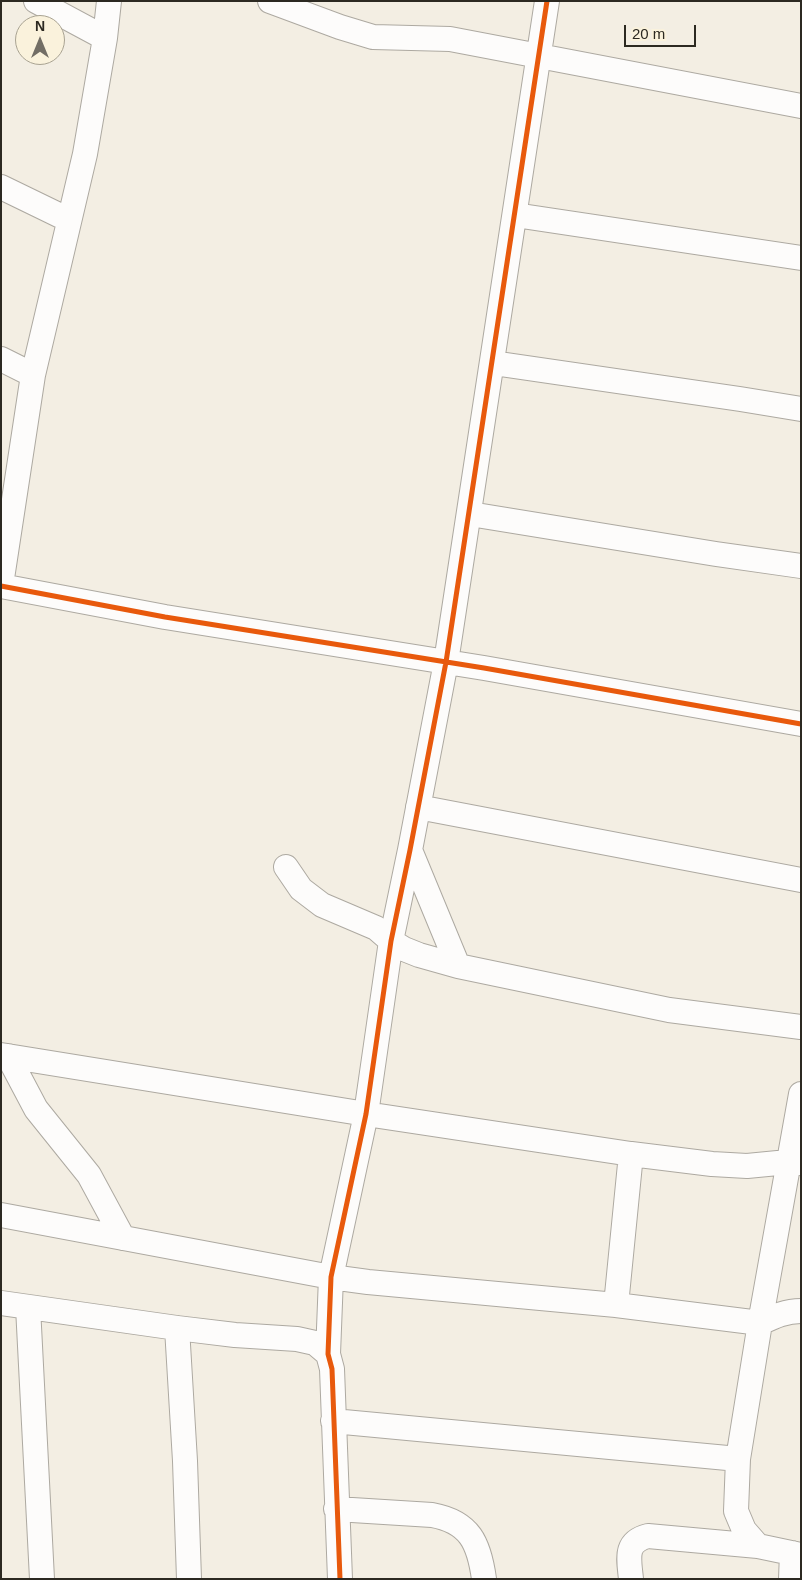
<!DOCTYPE html>
<html>
<head>
<meta charset="utf-8">
<style>
	body { margin:0 }
	#map { position:relative; width:802px; height:1580px; overflow:hidden; background:#f3eee3; font-family:Helvetica,sans-serif }
	canvas { display:block }
	.frame { position:absolute; inset:0; border:2px solid #2c2921; pointer-events:none }
	.north { position:absolute; left:15px; top:15px; width:50px; height:50px; box-sizing:border-box; background:#faf2dc; border:1px solid #a8a291; border-radius:50%; rotate:0deg; font-size:14px; font-weight:700; line-height:20px; text-align:center; color:#2c2921 }
	.north::after { content:''; display:block; margin:auto; width:18px; height:22px; background:#726e65; clip-path:polygon(50% 0,100% 100%,50% 72%,0 100%) }
	.scale { position:absolute; left:624px; top:25px; width:72px; height:22px; box-sizing:border-box; border:2px solid #2c2921; border-top:0; padding-left:6px; font-size:15px; line-height:18px; white-space:nowrap; color:#2c2921; -webkit-text-stroke:4px #faf2dc; paint-order:stroke }
</style>
</head>
<body>
<div id="map">
<canvas width="802" height="1580"></canvas>
<div class="frame"></div>
<div class="north">N</div>
<div class="scale">20 m</div>
</div>
<script>
const g = document.querySelector('canvas').getContext('2d');
g.lineJoin = 'round';
function stroke(path, color, width, dash) { g.strokeStyle = color; g.lineWidth = width; g.lineCap = dash ? 'butt' : 'round'; g.setLineDash(dash || []); g.stroke(path); }
const minor = new Path2D(`
	M36,1L105,38
	M270,1L340,27L373,37L450,39L801,106
	M1,187L69,220
	M515,215L801,258
	M1,359L33,375
	M493,363L740,399L801,409
	M470,514L716,554L801,566
	M1,585L33,375L85,154L105,38L109,1
	M1,586L165,617L484,668L801,724
	M418,807L801,880
	M410,850L458,966
	M286,867L301,889L322,905L376,928L391,941L404,949L419,955L458,966L669,1010L801,1027
	M1,1055L366,1114L631,1154L712,1164L747,1166L788,1162L801,1163
	M8,1056L36,1109L89,1175L123,1238
	M1,1215L331,1277L368,1282L616,1305L760,1323C773,1317 785,1311 801,1311
	M1,1303L177,1328L235,1335L297,1339L315,1343L328,1354
	M616,1305L631,1154
	M28,1307L42,1579
	M177,1328L185,1461L189,1579
	M333,1421L738,1459
	M336,1509L432,1515C470,1522 479,1543 484,1579
	M758,1546L744,1530L736,1511L738,1459L760,1323L801,1094
	M340,1579L332,1369L328,1354L331,1277L366,1114L391,941L410,850L446,662L547,1
	M631,1579C629,1559 624,1542 648,1536L758,1546L801,1555
	M791,1579L792,1553`);
const cycleway = new Path2D(`
	M1,586L165,617L484,668L801,724
	M340,1579L332,1369L328,1354L331,1277L366,1114L391,941L410,850L446,662L547,1`);
stroke(minor, '#ada9a1', 26);
stroke(minor, '#fdfcfb', 24);
stroke(cycleway, '#e8590c', 5);
</script>
</body>
</html>
